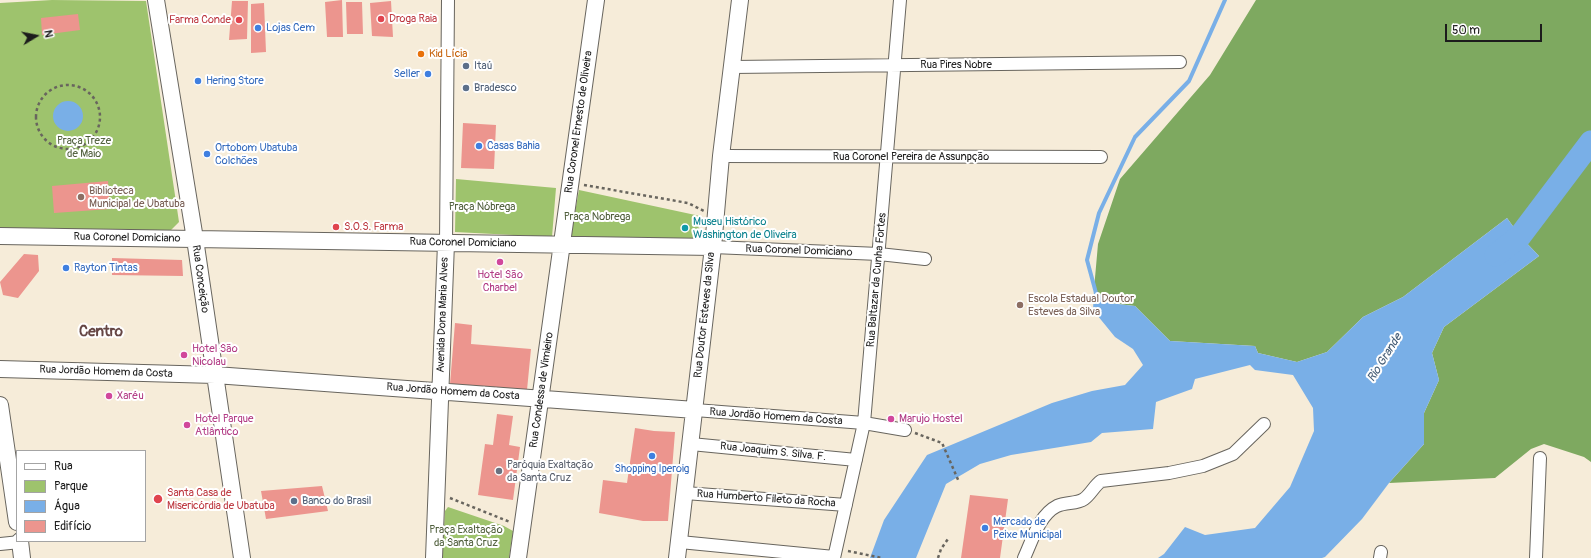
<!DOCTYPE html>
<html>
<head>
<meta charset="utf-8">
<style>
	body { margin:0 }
	#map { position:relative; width:1591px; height:558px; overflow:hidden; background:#f6ecd9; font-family:Pangolin,sans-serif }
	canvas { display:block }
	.legend { position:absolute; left:16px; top:450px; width:130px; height:92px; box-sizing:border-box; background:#fff; border:1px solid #a4a4a4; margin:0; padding:5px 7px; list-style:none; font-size:12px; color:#1c1c1c }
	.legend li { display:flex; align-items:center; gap:8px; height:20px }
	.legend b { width:20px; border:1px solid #a4a4a4 }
	.north { position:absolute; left:16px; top:16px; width:40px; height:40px; -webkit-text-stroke:3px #fff; paint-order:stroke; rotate:80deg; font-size:11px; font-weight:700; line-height:16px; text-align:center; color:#1c1c1c }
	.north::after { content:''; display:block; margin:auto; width:14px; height:18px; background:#1c1c1c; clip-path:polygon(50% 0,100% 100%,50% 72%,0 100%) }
	.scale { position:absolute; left:1445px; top:24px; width:97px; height:18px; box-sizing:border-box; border:2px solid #1c1c1c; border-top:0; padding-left:5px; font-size:12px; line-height:14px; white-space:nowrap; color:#1c1c1c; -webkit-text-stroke:3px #fff; paint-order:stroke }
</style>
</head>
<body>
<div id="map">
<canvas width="1591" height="558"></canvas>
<ul class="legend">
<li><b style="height:5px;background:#fff"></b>Rua</li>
<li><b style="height:11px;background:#9ec36d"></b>Parque</li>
<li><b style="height:11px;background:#79afe7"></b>Água</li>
<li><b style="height:11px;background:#ec958e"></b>Edifício</li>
</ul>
<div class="north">N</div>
<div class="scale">50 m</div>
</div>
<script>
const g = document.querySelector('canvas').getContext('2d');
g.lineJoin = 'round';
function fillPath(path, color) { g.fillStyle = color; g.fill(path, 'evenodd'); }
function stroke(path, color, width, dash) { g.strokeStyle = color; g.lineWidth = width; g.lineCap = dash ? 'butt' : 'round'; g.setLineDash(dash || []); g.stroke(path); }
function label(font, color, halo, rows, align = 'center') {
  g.font = font + ' Pangolin,sans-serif'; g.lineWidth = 4; g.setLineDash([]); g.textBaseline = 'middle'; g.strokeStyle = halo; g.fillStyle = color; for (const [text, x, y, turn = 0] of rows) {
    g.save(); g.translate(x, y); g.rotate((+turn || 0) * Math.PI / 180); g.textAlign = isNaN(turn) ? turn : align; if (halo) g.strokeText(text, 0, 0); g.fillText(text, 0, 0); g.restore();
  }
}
const green = new Path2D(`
	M52,0L146,1L179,222L170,231L2,229L0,228V3Z
	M456,179L556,188L552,237L455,232Z
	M579,190L700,216L697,241L570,240Z
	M448,507L504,526L513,531L509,558H442L445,511Z`);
const forest = new Path2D(`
	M1256,0H1591V462L1584,457L1544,444L1531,449L1495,478L1389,483L1424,444V413L1439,380L1432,353L1444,327L1539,256L1520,236L1507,218L1403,297L1363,317L1327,352L1297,362L1258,353L1255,346L1170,341L1135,306L1109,303L1094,289L1098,244L1120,179L1210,75Z`);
const water = new Path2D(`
	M53 116a15 15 0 1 1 30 0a15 15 0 1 1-30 0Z
	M1507,218L1520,236L1539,256L1444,327L1432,353L1439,380L1424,413V444L1389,483L1362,519L1325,557L1322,558H1158L1164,554L1185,527L1205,535L1255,528L1290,487L1314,431L1313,408L1293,375L1255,370L1250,365L1195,379L1192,389L1156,402L1153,429L1102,433L1091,442L1011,455L980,464L946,484L916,558H870L884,520L927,455L1052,403L1092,391L1125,385L1143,365L1133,349L1115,337L1093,310L1094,289L1109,303L1135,306L1170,341L1255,346L1258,353L1297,362L1327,352L1363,317L1403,297Z`);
const stream = new Path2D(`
	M1096,293L1087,260L1099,213L1135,137L1189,81L1225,0`);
const river = new Path2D(`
	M1496,255L1520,236L1591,142`);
const building = new Path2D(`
	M342,0L343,37H327L325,2Z
	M232,1H248L247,39L229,40Z
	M391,1L393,37L372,36L370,3Z
	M346,2H362L363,34H347Z
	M264,3L266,52L251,53V4Z
	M78,14L80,30L42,35L41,18Z
	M463,123L496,125L494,169L461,168Z
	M108,181L110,209L54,213L52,186Z
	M24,254L38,255L39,271L18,298L3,295L0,282Z
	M112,258L182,260L183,276L112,275Z
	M455,323L472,325L471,344L531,349L527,390L450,384Z
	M497,414L513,416L509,445L520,447L513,500L478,495L485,444L493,445Z
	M635,428L654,431L675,432L668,521H643L599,513L603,480L627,483Z
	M322,486L328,511L266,519L261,491Z
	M970,495L1008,499L1000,558H961Z`);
const path = new Path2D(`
	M36 117a32 32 0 1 1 64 0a32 32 0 1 1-64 0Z
	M584,185L688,203L704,211
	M915,433L942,443L959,482
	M450,498L510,522
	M848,551L882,558
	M938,558L941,549L948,539`);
const street = new Path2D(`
	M732,67L1180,62
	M721,156L1101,157
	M446,243L448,0
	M713,247L879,254L925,259
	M695,410L864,423L905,430
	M691,444L856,460
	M685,493L846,505
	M680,542L834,557
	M0,544L20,542
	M834,558L864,423L900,0
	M1024,558C1032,541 1039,515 1057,506C1066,502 1077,504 1084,499C1091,494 1094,486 1101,481L1169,473L1203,466L1233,454L1264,424
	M1380,558L1381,552
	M1536,558L1540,458`);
const secondary = new Path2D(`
	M156,0L195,239L242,558
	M0,236L713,247
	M0,369L215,375L695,410
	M0,405L17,522
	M20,541L22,558
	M434,558L446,243
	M518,558L596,0
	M677,558L713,247L721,156L740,0`);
const markers = [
	[381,19,4,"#e0444e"],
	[239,20,4,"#e0444e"],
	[258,28,4,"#3f7fe0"],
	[421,54,4,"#e8710a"],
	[466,66,4,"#5c6f8a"],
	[428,74,4,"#3f7fe0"],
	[198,81,4,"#3f7fe0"],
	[466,88,4,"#5c6f8a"],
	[479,146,4,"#3f7fe0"],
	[207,154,4,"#3f7fe0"],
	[81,197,4,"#8d6e63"],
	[336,227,4,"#e0444e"],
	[685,228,4,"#0f9aa8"],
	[500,262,4,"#d1479c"],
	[66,268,4,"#3f7fe0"],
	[1020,305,4,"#8d6e63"],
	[184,355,4,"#d1479c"],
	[109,396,4,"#d1479c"],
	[891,419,4,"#d1479c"],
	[187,425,4,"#d1479c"],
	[652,456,4,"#3f7fe0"],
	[499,471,4,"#6b7280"],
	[158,499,5,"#e0444e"],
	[294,501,4,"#5c6f8a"],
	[985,528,4,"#3f7fe0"]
];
const healthNames = [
	["Droga Raia",389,19],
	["Farma Conde",231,20,"right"],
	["S.O.S. Farma",344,227],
	["Santa Casa de",167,493],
	["Misericórdia de Ubatuba",167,506]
];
const shopNames = [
	["Lojas Cem",266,28],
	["Seller",420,74,"right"],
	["Hering Store",206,81],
	["Casas Bahia",487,146],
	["Ortobom Ubatuba",215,148],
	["Colchões",215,161],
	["Rayton Tintas",74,268],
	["Shopping Iperoig",652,469,"center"],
	["Mercado de",993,522],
	["Peixe Municipal",993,535]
];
const foodNames = [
	["Kid Lícia",429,54]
];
const streetNames = [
	["Rua Pires Nobre",956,65],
	["Rua Coronel Ernesto de Oliveira",579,122,-82],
	["Rua Coronel Pereira de Assunpção",911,157],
	["Rua Coronel Domiciano",127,238,1],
	["Rua Coronel Domiciano",463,243,1],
	["Rua Coronel Domiciano",799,251,2],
	["Rua Conceição",200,279,82],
	["Rua Baltazar da Cunha Fortes",877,280,-85],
	["Avenida Dona Maria Alves",443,315,-88],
	["Rua Doutor Esteves da Silva",705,315,-84],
	["Rua Jordão Homem da Costa",106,372,2],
	["Rua Condessa de Vimieiro",542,390,-82],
	["Rua Jordão Homem da Costa",453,392,4],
	["Rua Jordão Homem da Costa",776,417,4],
	["Rua Joaquim S. Silva. F.",773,452,6],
	["Rua Humberto Fileto da Rocha",766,499,4]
];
const serviceNames = [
	["Itaú",474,66],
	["Bradesco",474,88],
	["Banco do Brasil",302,501]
];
const parkNames = [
	["Praça Treze",84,141],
	["de Maio",84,154],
	["Praça Nóbrega",482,207],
	["Praça Nobrega",597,217],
	["Praça Exaltação",466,530],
	["da Santa Cruz",466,543]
];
const educationNames = [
	["Biblioteca",89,191],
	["Municipal de Ubatuba",89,204],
	["Escola Estadual Doutor",1028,299],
	["Esteves da Silva",1028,312]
];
const cultureNames = [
	["Museu Histórico",693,222],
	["Washington de Oliveira",693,235]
];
const hotelNames = [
	["Hotel São",500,275,"center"],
	["Charbel",500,288,"center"],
	["Hotel São",192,349],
	["Nicolau",192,362],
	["Xaréu",117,396],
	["Hotel Parque",195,419],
	["Atlântico",195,432],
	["Marujo Hostel",899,419]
];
const worshipNames = [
	["Paróquia Exaltação",507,465],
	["da Santa Cruz",507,478]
];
const waterNames = [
	["Rio Grande",1385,358,-58]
];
const districtNames = [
	["Centro",101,332]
];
fillPath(green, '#9ec36d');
fillPath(forest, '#7ea960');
fillPath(water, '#79afe7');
stroke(stream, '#79afe7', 4);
stroke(river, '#79afe7', 23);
fillPath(building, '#ec958e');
stroke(street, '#68655e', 14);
stroke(secondary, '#68655e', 18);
stroke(path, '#68655e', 2.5, [3, 3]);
stroke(street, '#fff', 12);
stroke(secondary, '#fff', 16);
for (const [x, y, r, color] of markers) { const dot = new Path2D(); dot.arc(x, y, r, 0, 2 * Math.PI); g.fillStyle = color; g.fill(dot); stroke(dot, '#fff', 1.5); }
label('11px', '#be3a42', '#fff', healthNames, 'left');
label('11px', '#366cbe', '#fff', shopNames, 'left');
label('11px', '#c56008', '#fff', foodNames, 'left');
label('11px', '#1c1c1c', '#fff', streetNames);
label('11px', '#4e5e75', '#fff', serviceNames, 'left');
label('11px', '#505f3c', '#fff', parkNames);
label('11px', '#785e54', '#fff', educationNames, 'left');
label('11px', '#0d838f', '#fff', cultureNames, 'left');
label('11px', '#b23c85', '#fff', hotelNames, 'left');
label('11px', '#5b616d', '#fff', worshipNames, 'left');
label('italic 12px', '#465e77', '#fff', waterNames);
label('bold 15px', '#654644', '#fff', districtNames);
</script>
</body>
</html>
